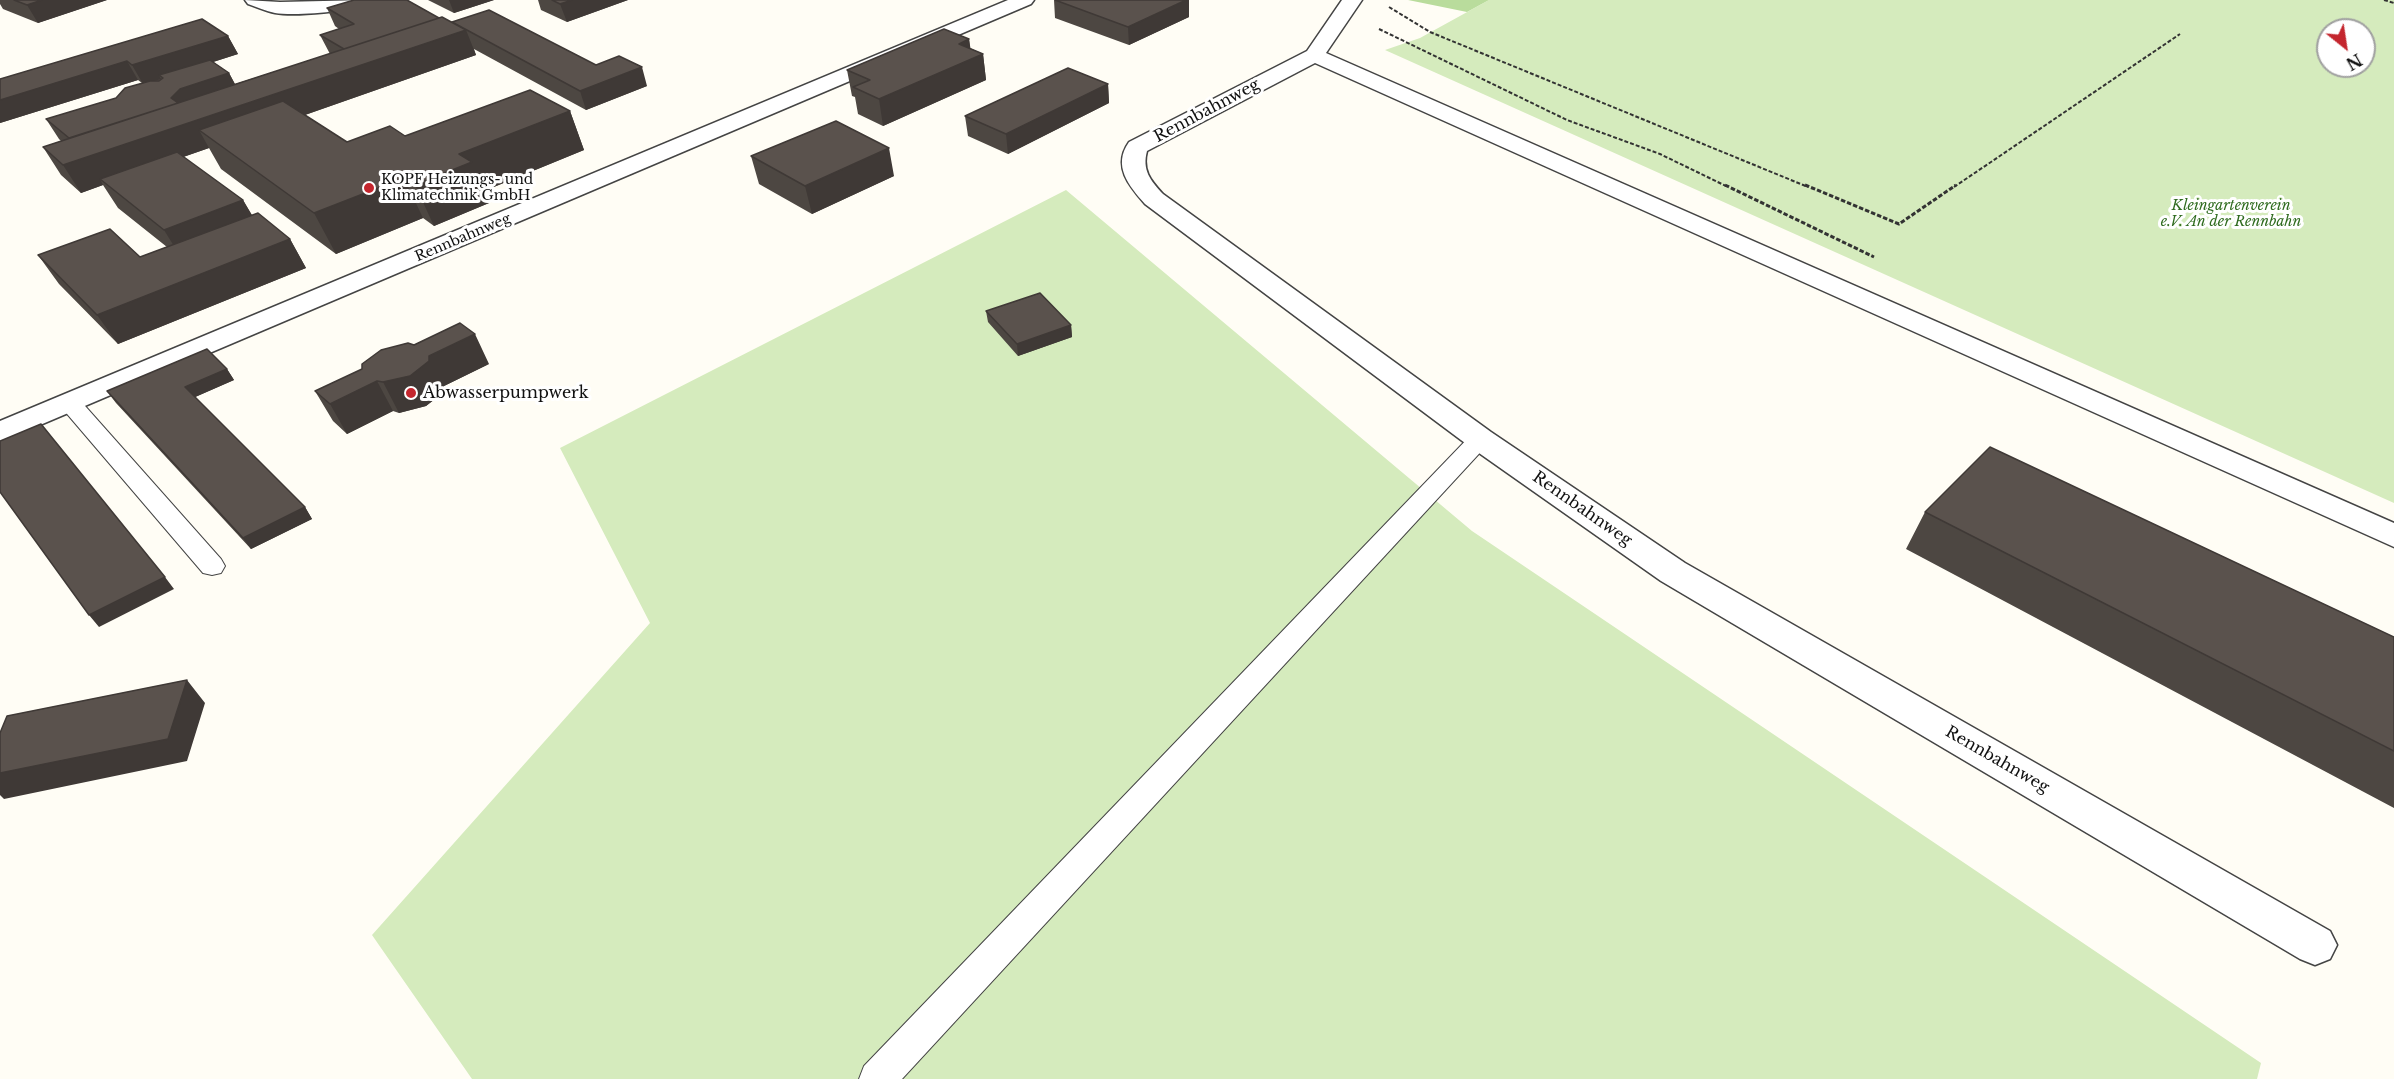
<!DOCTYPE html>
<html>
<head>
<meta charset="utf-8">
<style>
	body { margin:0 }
	#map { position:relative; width:2394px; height:1079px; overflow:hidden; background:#fffdf5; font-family:"Libre Baskerville",serif }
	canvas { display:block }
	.north { position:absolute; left:2316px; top:18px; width:60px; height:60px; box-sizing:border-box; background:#fff; border:2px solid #a0a0a0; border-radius:50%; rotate:150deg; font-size:16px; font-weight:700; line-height:24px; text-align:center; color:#111 }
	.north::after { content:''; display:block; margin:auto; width:21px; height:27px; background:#c4262e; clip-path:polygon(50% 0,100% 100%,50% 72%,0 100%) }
</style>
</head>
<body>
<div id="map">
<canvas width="2394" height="1079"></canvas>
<div class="north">N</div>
</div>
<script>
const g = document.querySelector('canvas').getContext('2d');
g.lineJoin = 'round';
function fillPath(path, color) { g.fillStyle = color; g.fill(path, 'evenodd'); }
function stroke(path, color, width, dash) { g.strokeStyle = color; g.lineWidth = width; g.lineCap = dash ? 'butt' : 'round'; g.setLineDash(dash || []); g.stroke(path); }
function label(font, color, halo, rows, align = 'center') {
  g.font = font + ' "Libre Baskerville",serif'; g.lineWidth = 6; g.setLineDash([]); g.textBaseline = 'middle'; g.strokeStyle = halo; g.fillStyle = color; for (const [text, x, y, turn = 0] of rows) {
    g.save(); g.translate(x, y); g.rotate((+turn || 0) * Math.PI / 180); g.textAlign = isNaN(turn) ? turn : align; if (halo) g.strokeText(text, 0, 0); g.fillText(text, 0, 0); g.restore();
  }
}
const green = new Path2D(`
	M1489,0H2394V503L1385,50L1420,38ZM2328,30H2364V66H2328Z
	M1066,190L1472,531L2261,1063L2257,1079H472L372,935L650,623L560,448Z`);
const forest = new Path2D(`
	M1408,0H1489L1467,12Z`);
const pathFar1 = new Path2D(`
	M2384,0L2394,3
	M1389,7L1430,32L1808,187
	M1379,29L1567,120L1660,154L1728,187
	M1954,187L2180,34`);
const path = new Path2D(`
	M1725,185L1874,257
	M1805,185L1899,224L1956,185`);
const lane = new Path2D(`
	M70,396L78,398L221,559L225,566L221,573L212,575L203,573L62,408L59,403L62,398Z
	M1480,431L1488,434L1492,439L1488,444L902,1079H859L864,1066L1472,434Z`);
const street = new Path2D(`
	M245,0L280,2L368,0C358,13 291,16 275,13C266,11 257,7 248,4Z
	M1008,0H1034L1031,4L0,442V421Z
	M1342,0H1362L1326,53L2394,523V547L1315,63L1147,151C1142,170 1150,180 1163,194L1491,432L1685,563L2330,931L2337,945L2330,959L2315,965L2300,959L1661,581L1469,446L1145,204C1129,186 1112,166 1129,142L1307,51Z`);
const wall = new Path2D(`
	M0,0H107L38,23L3,9L0,4Z
	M428,0H494L454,13Z
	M538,0H628L567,22L541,10Z
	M1054,0L1189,17L1129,45L1055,18Z
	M327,8L439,18L596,65L647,86L586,110L474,49L476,55L305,115L347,142L405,136L570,111L584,150L484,191L489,203L434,226L423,218L336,254L221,169L209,148L183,157L243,200L252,215L290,239L306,268L118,344L59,284L38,255L140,257L167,247L118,208L103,185L81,193L61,175L43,147L61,141L59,139L46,119L116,98L142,83L138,80L0,123V79L228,36L238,54L213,62L229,73L235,84L330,54L320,35L339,29L335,26Z
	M969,39L970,48L983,54L986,80L883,126L858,114L855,97L852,96L847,70Z
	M1108,84L1109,103L1008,154L968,136L965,116Z
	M751,156L894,176L812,214L759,184Z
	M986,311L1071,325L1072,337L1018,356L988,322Z
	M489,364L444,386V392L426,406L399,413L393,411L347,434L333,421L315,391Z
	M227,369L234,380L195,397L305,507L312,519L251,549L116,403L107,391Z
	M1925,512L2394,637V808L1906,549Z`);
const shadedWall = new Path2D(`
	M42,0H107L38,23L27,5Z
	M449,0H494L454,13Z
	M572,0H628L567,22L560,4Z
	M1186,0H1189V17L1129,45L1128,27Z
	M466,30L476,55L219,145L199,130L209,148L106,184L100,179L103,185L81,193L63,165Z
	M228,36L238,54L163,78L159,75L161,79L143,84L132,65Z
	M969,39L972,58L983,54L986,80L883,126L879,99L959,44Z
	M127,61L138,80L0,123V100Z
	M642,67L647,86L586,110L580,91Z
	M229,73L239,92L185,115L171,98L180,89Z
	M1108,84L1109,103L1008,154L1006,134Z
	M570,111L584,150L484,191L489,203L434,226L415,185L459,154Z
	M889,148L894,176L812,214L805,186Z
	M404,178L423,218L336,254L314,213Z
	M243,200L259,228L182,259L164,230Z
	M290,239L306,268L118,344L97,315Z
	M1071,325L1072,337L1018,356L1017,344Z
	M475,334L489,364L444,386V392L426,406L399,413L383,382L429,356Z
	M227,369L234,380L193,398L185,387Z
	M377,381L393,411L347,434L330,404Z
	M305,507L312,519L251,549L243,538Z
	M165,577L174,589L99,627L89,615Z
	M187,680L205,703L187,761L4,799L0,795V773Z`);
const building = new Path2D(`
	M14,0H42L27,5Z
	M354,0H407L439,18L344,49L320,35L354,24L327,8Z
	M552,0H572L560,4Z
	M1055,0H1186L1128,27Z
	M489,10L596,65L619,56L642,67L580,91L452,22Z
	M442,17L466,30L63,165L43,147Z
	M202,19L228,36L132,65L127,61L0,100V79Z
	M944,29L969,39L959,44L983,54L879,99L853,87L870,80L847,70Z
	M210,60L229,73L180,89L171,98L178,103L69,138L46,119L116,98L125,88L150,81H159L163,78L159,75Z
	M1068,68L1108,84L1006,134L965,116Z
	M530,90L570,111L459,154L472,162L415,185L404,178L314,213L199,130L283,101L347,142L390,126L405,136Z
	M836,121L889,148L805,186L751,156Z
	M177,152L243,200L164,230L100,179Z
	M258,213L290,239L97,315L38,255L110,229L140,257Z
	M1040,293L1071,325L1017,344L986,311Z
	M460,323L475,334L429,356V361L410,376L383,382L377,381L330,404L315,391L362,369V364L381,350L408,343L414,345Z
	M207,349L227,369L185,387L305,507L243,538L107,391Z
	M41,424L165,577L89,615L0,492V441Z
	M1990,447L2394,637V751L1925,512Z
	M187,680L168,739L0,773V733L7,716Z`);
const markers = [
	[369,188,6,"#c4262e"],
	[411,393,6,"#c4262e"]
];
const farPoinames = [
	["KOPF Heizungs- und",381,180],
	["Klimatechnik GmbH",381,196]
];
const farParknames = [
	["Kleingartenverein",2231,206],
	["e.V. An der Rennbahn",2231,222]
];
const farStreetnames = [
	["Rennbahnweg",463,238,-23]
];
const streetNames = [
	["Rennbahnweg",1207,111,-28],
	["Rennbahnweg",1582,509,35],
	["Rennbahnweg",1997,760,30]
];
const poiNames = [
	["Abwasserpumpwerk",423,393]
];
fillPath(green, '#d5ebbd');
fillPath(forest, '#b9dc9c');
stroke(lane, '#444', 2);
stroke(street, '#444', 3);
stroke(pathFar1, '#333', 2, [4, 2]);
stroke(path, '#333', 3, [4.5, 2]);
fillPath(lane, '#fff');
fillPath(street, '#fff');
fillPath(wall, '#4d4742');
fillPath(shadedWall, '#3f3936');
fillPath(building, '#5a524d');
stroke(building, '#3f3936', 1.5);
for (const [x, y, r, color] of markers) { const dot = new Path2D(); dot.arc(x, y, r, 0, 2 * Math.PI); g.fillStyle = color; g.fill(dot); stroke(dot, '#fff', 2); }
label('14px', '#111', '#fff', farPoinames, 'left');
label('italic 14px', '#2f6b1f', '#fff', farParknames);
label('14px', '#111', '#fff', farStreetnames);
label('16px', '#111', '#fff', streetNames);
label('16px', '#111', '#fff', poiNames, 'left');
</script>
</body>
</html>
